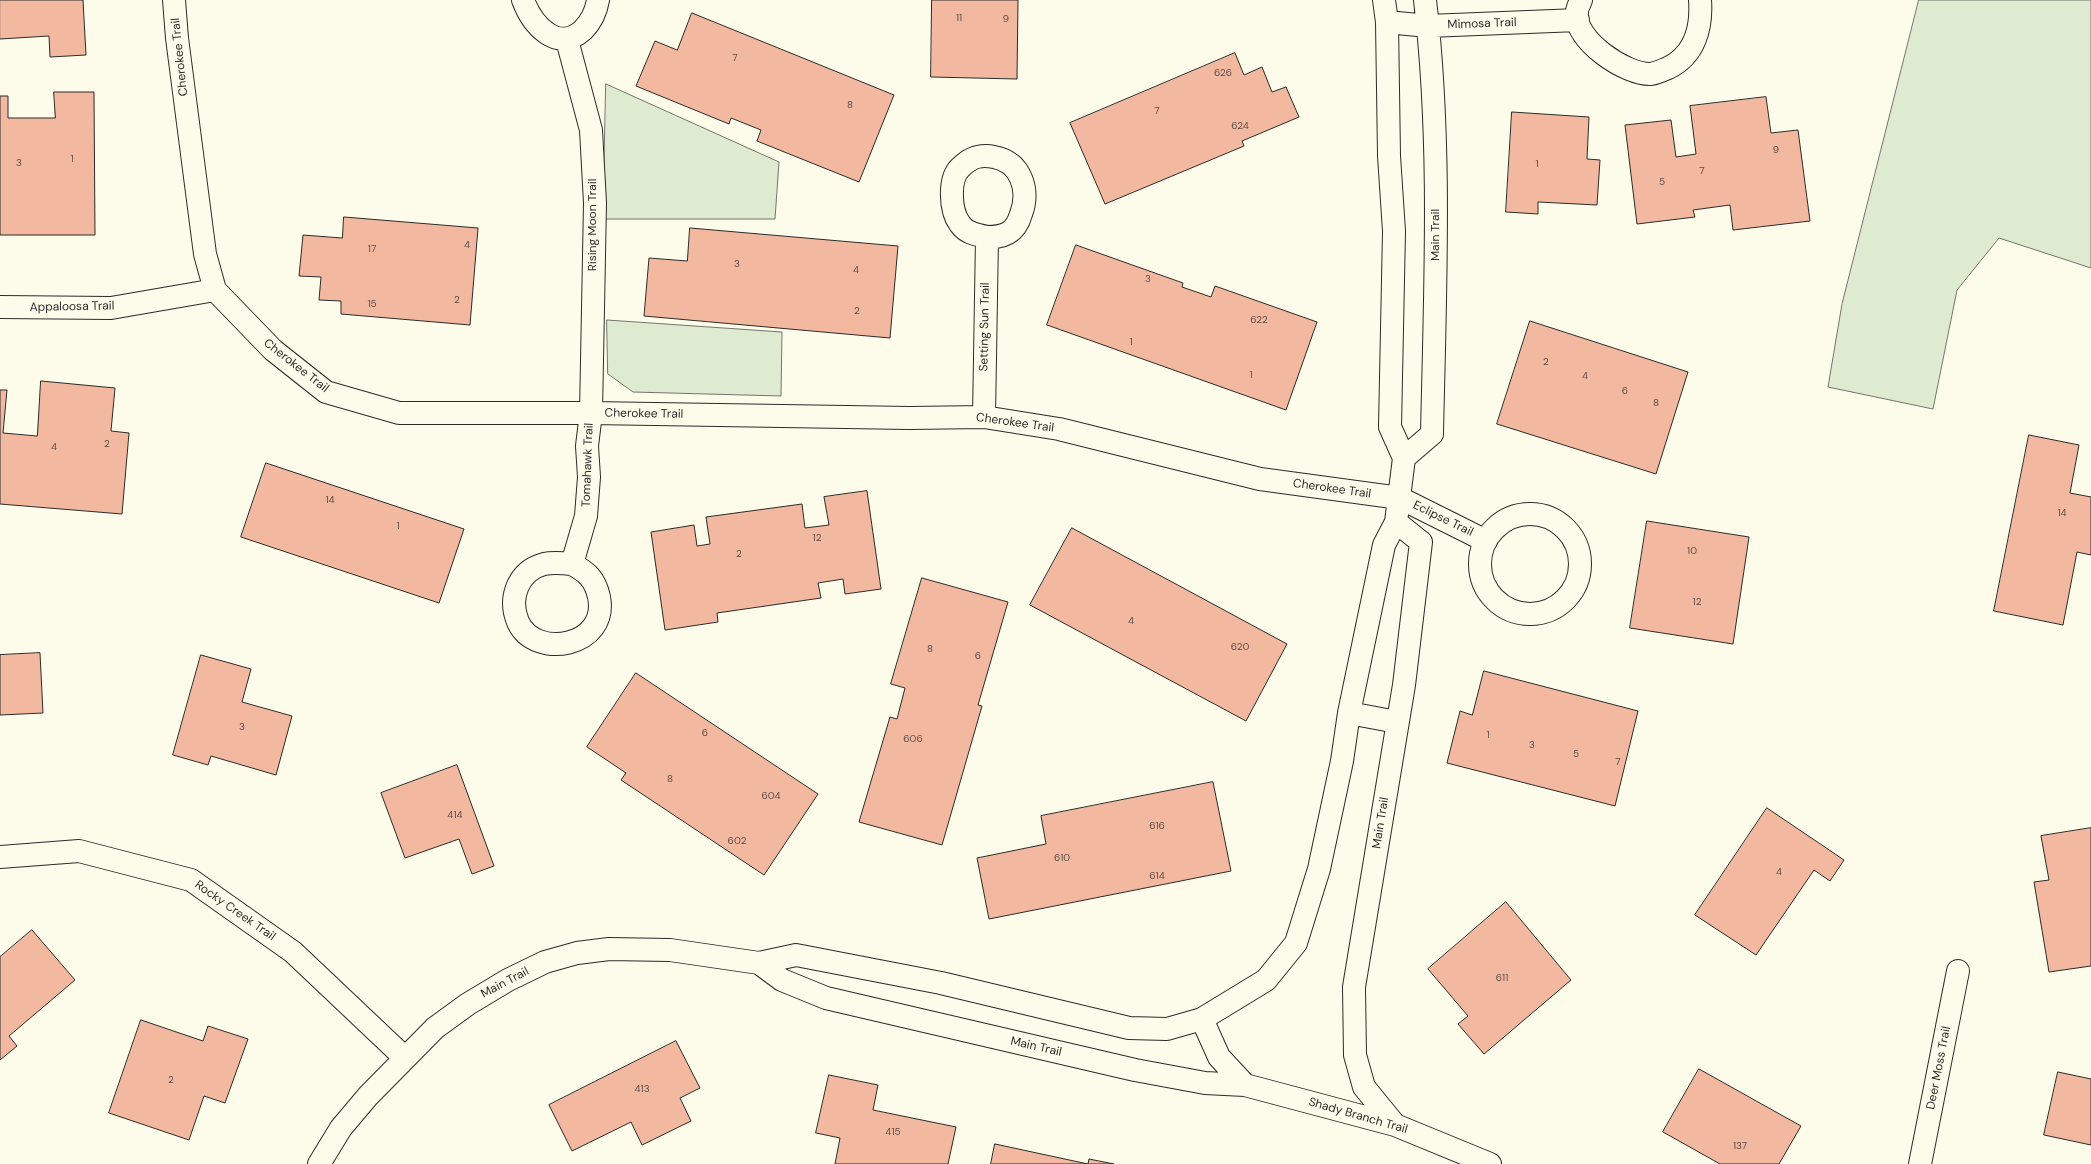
<!DOCTYPE html>
<html>
<head>
<meta charset="utf-8">
<style>
	body { margin:0 }
	canvas { display:block; background:#fdfbea }
</style>
</head>
<body>
<canvas width="2091" height="1164"></canvas>
<script>
const g = document.querySelector('canvas').getContext('2d');
g.lineJoin = 'round';
function fillPath(path, color) { g.fillStyle = color; g.fill(path, 'evenodd'); }
function stroke(path, color, width, dash) { g.strokeStyle = color; g.lineWidth = width; g.lineCap = dash ? 'butt' : 'round'; g.setLineDash(dash || []); g.stroke(path); }
function label(font, color, halo, rows, align = 'center') {
  g.font = font + ' "DM Sans",sans-serif'; g.lineWidth = 3; g.setLineDash([]); g.textBaseline = 'middle'; g.strokeStyle = halo; g.fillStyle = color; for (const [text, x, y, turn = 0] of rows) {
    g.save(); g.translate(x, y); g.rotate((+turn || 0) * Math.PI / 180); g.textAlign = isNaN(turn) ? turn : align; if (halo) g.strokeText(text, 0, 0); g.fillText(text, 0, 0); g.restore();
  }
}
const green = new Path2D(`
	M1919,0H2091V268L1999,238L1957,290L1933,409L1828,387L1842,304Z
	M606,84L779,162L775,219H607L603,222Z
	M607,320L782,332L781,396L633,392L608,374Z`);
const building = new Path2D(`
	M0,0H83L86,55L50,57L49,36L0,39Z
	M932,0H1018L1017,79L931,77Z
	M692,13L894,95L859,182L757,141L761,130L731,118L729,124L636,86L655,41L677,50Z
	M1235,53L1244,75L1262,67L1272,92L1286,87L1299,117L1242,141L1244,146L1105,204L1070,123Z
	M54,92H94L95,235H0V96H8V118H55Z
	M1766,97L1771,133L1798,130L1810,221L1733,230L1730,205L1693,210L1695,217L1637,224L1625,125L1671,120L1676,157L1696,154L1690,106Z
	M1512,112L1589,117L1587,159L1600,160L1597,205L1538,202V214L1506,212Z
	M344,217L478,228L470,325L341,314V301L319,300L321,277L299,276L303,235L342,238Z
	M690,228L898,246L890,338L644,316L649,258L687,261Z
	M1076,245L1183,283L1182,287L1211,297L1215,286L1317,322L1286,410L1047,325Z
	M1530,321L1688,372L1656,474L1497,424Z
	M41,381L115,388L111,431L129,433L122,514L0,504V390H7L3,433L37,436Z
	M2029,435L2079,445L2070,493L2091,497V555L2077,552L2063,625L1994,611Z
	M266,463L464,529L439,603L241,537Z
	M867,491L881,589L845,594L843,579L818,583L821,598L717,613L718,622L665,630L651,532L694,525L697,546L710,544L706,517L802,504L805,528L829,525L824,497Z
	M1647,521L1749,537L1733,644L1630,628Z
	M1072,528L1287,644L1246,721L1030,605Z
	M922,578L1008,602L978,705L982,706L942,845L859,822L890,717L897,719L905,688L891,684Z
	M40,653L43,713L0,715V655Z
	M201,655L251,669L242,702L292,716L276,775L211,756L208,765L173,755Z
	M1484,671L1638,711L1615,806L1447,763L1460,711L1472,715Z
	M636,673L818,794L764,875L621,780L626,773L587,747Z
	M457,765L494,866L472,874L459,839L405,858L381,793Z
	M1213,782L1231,871L989,919L977,858L1046,844L1041,816Z
	M1767,808L1844,860L1830,881L1814,870L1756,955L1695,915Z
	M2091,828V966L2049,972L2034,882L2049,880L2041,836Z
	M1506,902L1571,980L1484,1054L1458,1024L1468,1016L1428,969Z
	M32,930L75,980L9,1036L17,1046L0,1060V957Z
	M141,1020L203,1041L208,1026L248,1039L225,1103L204,1096L189,1140L109,1113Z
	M676,1041L700,1088L680,1098L691,1121L642,1145L631,1122L572,1151L549,1105Z
	M1699,1069L1801,1126L1779,1164H1720L1663,1132Z
	M2058,1072L2091,1079V1145L2044,1135Z
	M829,1075L878,1085L873,1110L956,1127L948,1164H835L840,1138L816,1133Z
	M995,1144L1088,1164L1089,1159L1114,1164H991Z`);
const street = new Path2D(`
	M174,0L177,38L205,254L215,290L273,350L326,392L399,413H591L909,418L984,417L1059,429L1260,479L1400,498L1486,541
	M523,0C532,24 557,54 583,30C591,22 596,12 598,0
	M1581,0C1580,3 1577,8 1577,12C1573,40 1626,75 1651,74C1657,73 1663,70 1668,68C1695,55 1702,27 1700,0
	M1387,22L1428,26L1578,20
	M567,40L591,130L595,203L591,413L587,446L589,477L586,516L572,564C587,572 595,579 599,597C609,647 535,660 518,622C508,598 518,571 544,564C553,562 563,563 572,564
	M0,307L111,308L215,290
	M984,417L987,237C977,235 966,233 960,224C950,211 948,178 961,167C971,157 981,154 994,157C1021,162 1030,190 1021,214C1019,221 1015,229 1008,233C1001,237 994,237 987,237
	M1404,458L1432,434C1435,290 1442,144 1425,0
	M1480 564a50 50 0 1 1 100 0a50 50 0 1 1-100 0Z
	M1349,713L1397,722
	M0,857L79,851L191,880L293,952L405,1058
	M759,963L782,980L826,998L1135,1070L1205,1083L1245,1085L1395,1125L1490,1164
	M1202,1019L1266,980L1296,943L1319,869L1342,761L1349,713L1384,545L1396,522L1404,458L1390,427L1394,231L1389,156L1387,22L1384,0
	M1395,1125L1364,1087L1355,1055L1354,987L1404,685L1421,542L1396,522
	M319,1164L341,1128L368,1096L435,1028L468,1004L508,980L545,962L577,953L609,949L670,950L759,963L796,955L941,983L1129,1028L1167,1029L1202,1019L1219,1057L1245,1085
	M1920,1164L1958,971`);
const numberNames = [
	["11",959,18],
	["9",1006,19],
	["7",735,58],
	["626",1223,73],
	["8",850,105],
	["7",1157,111],
	["624",1240,126],
	["9",1776,150],
	["1",72,159],
	["3",19,163],
	["1",1537,164],
	["7",1702,171],
	["5",1662,182],
	["4",467,245],
	["17",372,249],
	["3",737,264],
	["4",856,270],
	["3",1148,279],
	["2",457,300],
	["15",372,304],
	["2",857,311],
	["622",1259,320],
	["1",1131,342],
	["2",1546,362],
	["1",1251,375],
	["4",1585,376],
	["6",1625,391],
	["8",1656,403],
	["2",107,444],
	["4",54,447],
	["14",330,500],
	["14",2062,513],
	["1",398,526],
	["12",817,538],
	["10",1692,551],
	["2",739,554],
	["12",1697,602],
	["4",1131,621],
	["620",1240,647],
	["8",930,649],
	["6",978,656],
	["3",242,727],
	["6",705,733],
	["1",1488,735],
	["606",913,739],
	["3",1532,745],
	["5",1576,754],
	["7",1618,762],
	["8",670,779],
	["604",771,796],
	["414",455,815],
	["616",1157,826],
	["602",737,841],
	["610",1062,858],
	["4",1779,872],
	["614",1157,876],
	["611",1502,978],
	["2",171,1080],
	["413",642,1089],
	["415",893,1132],
	["137",1740,1146]
];
const streetNames = [
	["Mimosa Trail",1482,24,-2],
	["Cherokee Trail",180,57,-96],
	["Rising Moon Trail",593,225,-90],
	["Main Trail",1436,235,-90],
	["Appaloosa Trail",72,307,-1],
	["Setting Sun Trail",985,327,-89],
	["Cherokee Trail",296,366,38],
	["Cherokee Trail",644,414,1],
	["Cherokee Trail",1015,423,8],
	["Tomahawk Trail",588,465,-88],
	["Cherokee Trail",1332,489,8],
	["Eclipse Trail",1443,519,26],
	["Main Trail",1381,823,-81],
	["Rocky Creek Trail",235,911,35],
	["Main Trail",505,983,-28],
	["Main Trail",1036,1047,13],
	["Deer Moss Trail",1939,1068,-79],
	["Shady Branch Trail",1358,1116,16]
];
fillPath(green, '#deebd1');
stroke(green, '#74746e', 1);
fillPath(building, '#f2b8a0');
stroke(building, '#2b2b2b', 1);
stroke(street, '#2b2b2b', 24);
stroke(street, '#fdfbea', 22);
label('10px', '#5d4e48', null, numberNames);
label('12px', '#2b2b2b', '#fdfbea', streetNames);
</script>
</body>
</html>
